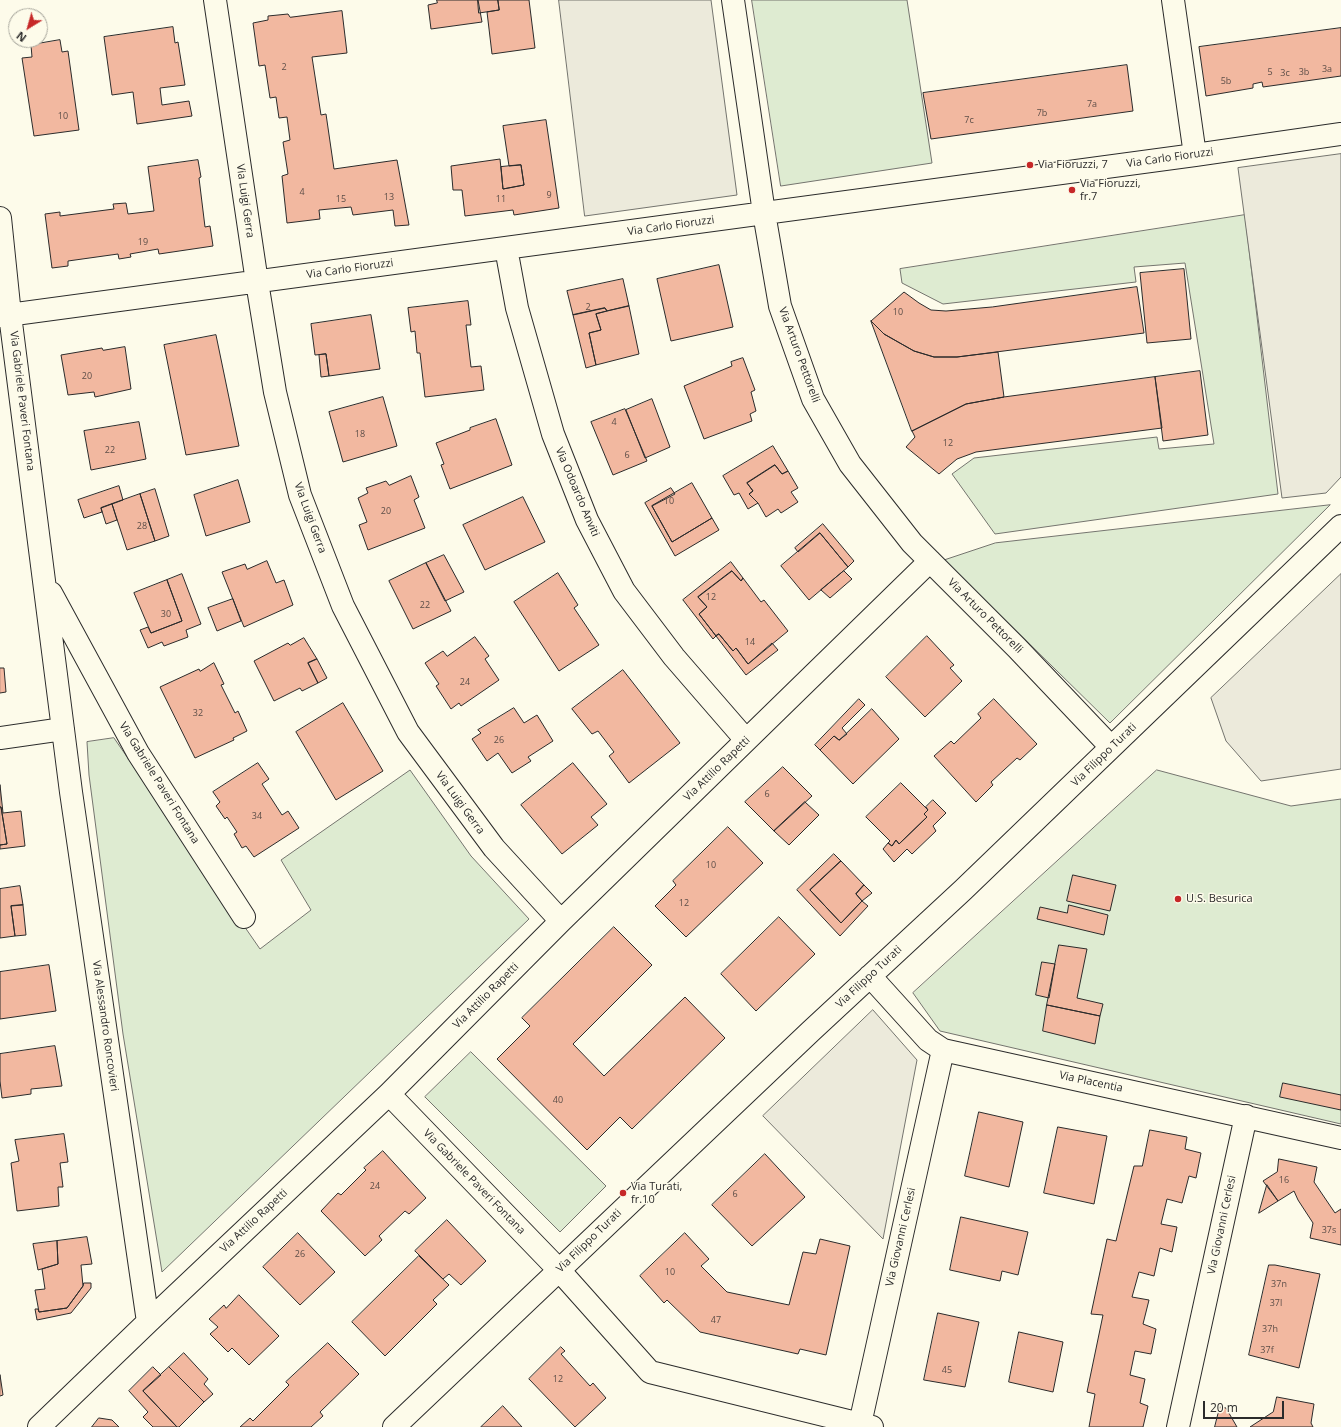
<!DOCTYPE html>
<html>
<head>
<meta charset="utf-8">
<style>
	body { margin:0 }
	#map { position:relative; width:1341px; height:1427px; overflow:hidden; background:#fdfbea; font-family:"Open Sans",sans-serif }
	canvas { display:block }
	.north { position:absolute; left:8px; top:8px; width:40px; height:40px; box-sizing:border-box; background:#fdfbea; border:1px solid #a9a89e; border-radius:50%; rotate:217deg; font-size:11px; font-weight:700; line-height:16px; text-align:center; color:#2b2b2b }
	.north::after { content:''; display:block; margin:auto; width:14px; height:18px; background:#c62828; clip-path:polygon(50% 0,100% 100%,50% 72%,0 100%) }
	.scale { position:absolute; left:1203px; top:1401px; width:81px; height:18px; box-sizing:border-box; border:2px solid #2b2b2b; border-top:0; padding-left:5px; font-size:12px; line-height:14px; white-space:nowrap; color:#2b2b2b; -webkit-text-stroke:3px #fdfbea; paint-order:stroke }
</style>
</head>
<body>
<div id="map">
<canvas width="1341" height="1427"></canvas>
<div class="north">N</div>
<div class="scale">20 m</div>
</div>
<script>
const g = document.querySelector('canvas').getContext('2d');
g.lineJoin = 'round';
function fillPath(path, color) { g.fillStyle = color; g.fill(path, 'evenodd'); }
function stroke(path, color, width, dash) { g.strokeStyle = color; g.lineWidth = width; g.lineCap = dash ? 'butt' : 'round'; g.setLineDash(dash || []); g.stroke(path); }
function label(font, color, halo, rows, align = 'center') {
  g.font = font + ' "Open Sans",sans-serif'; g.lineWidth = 3; g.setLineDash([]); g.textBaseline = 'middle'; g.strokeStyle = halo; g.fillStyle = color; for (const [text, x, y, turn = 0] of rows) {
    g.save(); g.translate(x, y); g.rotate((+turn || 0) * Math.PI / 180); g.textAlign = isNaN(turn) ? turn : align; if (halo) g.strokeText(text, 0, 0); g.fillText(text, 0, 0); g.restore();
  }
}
const green = new Path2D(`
	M752,0H907L932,163L781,186Z
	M1245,215L1278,494L995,534L952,474L974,458L1157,437L1159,449L1214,444L1185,263L1134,267L1136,282L943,304L902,283L900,269Z
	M1330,505L1110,723L944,560L995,543Z
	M114,738L260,949L311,910L281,860L410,770L471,856L529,919L162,1272L123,1034L89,775L87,742Z
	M1157,770L1291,806L1341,799V1124L940,1031L913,993Z
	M471,1052L606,1186L560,1232L425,1097Z`);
const parking = new Path2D(`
	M559,0H711L737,195L585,216Z
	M1341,154V477L1326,493L1282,498L1238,168Z
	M1341,574V769L1261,781L1226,741L1211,698Z
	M873,1010L917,1060L883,1239L763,1116Z`);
const building = new Path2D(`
	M437,0H478L482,22L431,29L428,5L437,3Z
	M478,0H498L499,10L479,13Z
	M498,0H529L535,48L492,54L487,12L499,10Z
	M342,11L347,53L312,57L321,115L326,114L334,169L397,160L409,225L395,226L393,210L353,215L351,207L319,210L320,219L287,223L282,176L288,174L283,142L290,140L287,117L279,118L276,97L270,98L265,65L259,66L253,23L268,20V16L288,14L290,17Z
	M173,27L175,43L178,42L185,85L160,88L162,105L189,101L192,116L137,124L133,92L112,95L104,37Z
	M1341,28V76L1263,87L1262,82L1253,84V88L1206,96L1199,47Z
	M60,40L62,52L68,51L79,130L34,136L22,58L32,57L31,45Z
	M1127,65L1133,111L931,139L923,93Z
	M546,120L559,208L514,215L513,210L465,216L462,190H453L451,166L500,159L503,189L524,185L521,165L509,166L503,126Z
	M198,160L201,177L199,178L205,227L210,226L213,246L159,254L158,249L130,254L131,257L119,259L118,254L68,261V266L52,268L45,214L60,212V216L114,209L113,204L126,203L128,214L154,211L148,167Z
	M521,165L524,185L503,189L501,167Z
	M719,265L733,327L671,341L657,279Z
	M1184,269L1191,339L1147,343L1140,273Z
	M623,279L629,306L607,311L605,308L573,315L567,291Z
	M1137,287L1144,333L957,357H934L914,351L884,334L871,321L904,292L919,303L931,310L946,311L992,307Z
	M468,301L471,325H466L471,367L481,366L484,390L425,397L420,353H417L415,331L411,332L408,308Z
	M629,306L639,354L596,365L589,333L601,330L596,314Z
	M605,308L607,311L596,314L601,330L589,333L596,365L586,368L573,315Z
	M371,315L380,369L329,376L326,354L315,355L311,324Z
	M871,321L884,334L898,342L914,351L934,357H957L998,352L1004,397L966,404L912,431Z
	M216,335L239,446L186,455L164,345Z
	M125,347L131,389L95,397L94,392L68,395L61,355L102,348L103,350Z
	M326,354L329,376L321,377L319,355Z
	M743,358L755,390L751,392L756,411L750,414L752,421L704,439L684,386L732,366L731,362Z
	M1200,371L1208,435L1163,441L1155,377Z
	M1155,377L1162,428L976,452L957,459L939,474L906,447L915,437L912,431L966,404L1004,397Z
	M383,397L397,446L343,462L329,412Z
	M652,399L670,447L645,458L626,410Z
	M625,409L647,461L613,475L591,422Z
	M496,419L512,465L450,489L441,465L444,464L436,443L470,430V428Z
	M139,422L146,459L91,470L84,431Z
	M773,446L788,471L782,474L775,465L747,483L753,491L749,494L758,503L748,509L739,493L734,495L723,476Z
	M775,465L782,474L788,471L798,488L791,492L798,502L781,513L778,509L766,517L758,503L749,494L753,491L747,483Z
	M411,476L419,497L414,500L425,528L368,550L359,525L367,522L358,498L368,493L366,488L386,481L389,485Z
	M238,480L250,522L206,536L194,495Z
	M692,483L712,518L672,542L652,506Z
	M119,486L123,500L101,508L102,512L84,518L78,500Z
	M671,488L675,494L652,506L672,542L712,518L719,530L675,556L645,503Z
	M155,489L169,536L155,541L140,494Z
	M140,494L155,541L127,550L112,504Z
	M523,497L545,542L485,570L463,525Z
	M112,504L117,520L106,524L101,508Z
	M823,524L854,561L848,567L820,533L798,552L795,548Z
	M820,533L848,567L809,600L781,566Z
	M444,555L464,592L445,601L426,563Z
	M267,561L276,583L284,580L293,605L244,627L222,572L245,564L247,569Z
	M731,562L743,578L741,581L732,571L698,597L707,607L699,614L716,636L713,639L683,600Z
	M426,563L451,611L413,629L389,581Z
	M732,571L741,581L743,578L761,602L764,600L788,631L748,664L736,648L733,651L719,634L716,636L699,614L707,607L698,597Z
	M844,571L852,579L830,598L821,590Z
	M558,573L578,605L574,608L599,645L559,671L514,602Z
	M182,574L201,624L186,630L188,637L164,646L162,642L148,648L140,630L148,627L151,633L182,621L167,580Z
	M167,580L182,621L151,633L134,593Z
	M233,599L241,621L217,631L208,608Z
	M719,634L733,651L736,648L748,664L772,643L778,650L746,675L716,636Z
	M927,636L954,665L950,668L962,681L925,717L886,677Z
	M475,637L489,656L485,659L499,680L461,706L459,703L451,709L436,686L439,684L425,663L443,651L447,656Z
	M304,638L317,659L308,663L318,683L302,691L300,688L274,701L254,661L288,643L290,645Z
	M317,659L327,678L318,683L308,663Z
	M214,663L224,684L221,685L235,713L238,711L247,731L233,738L234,740L195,758L160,687L199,669L200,671Z
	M0,668H4L6,692L0,693Z
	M623,670L680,743L629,783L609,756L614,752L598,731L592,734L572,709Z
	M859,699L865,705L842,728L847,734L839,740L834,736L820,750L815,745Z
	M994,699L1037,744L1020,760L1017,758L991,782L993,785L976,802L934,756L951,741L954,744L981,718L978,714Z
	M343,703L383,771L336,800L296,732Z
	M514,708L524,723L537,715L553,741L528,757L531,761L512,773L498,753L487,761L472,739L481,733L478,730Z
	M872,709L899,739L853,784L820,750L834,736L839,740Z
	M258,763L269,779L262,784L282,815L288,811L299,828L254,857L246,846L242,848L234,834L237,832L227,817L225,819L216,806L220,802L213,792Z
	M573,763L607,804L591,817L598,825L562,854L521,805Z
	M783,767L812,796L774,831L745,802Z
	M901,783L928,810L924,814L927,817L899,844L896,840L892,846L888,843L890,841L866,817Z
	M0,785L3,813L21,811L25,846L0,849V845L7,844L1,807H0Z
	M933,800L946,813L933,826L936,831L912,854L907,849L894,862L883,849L888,843L892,846L896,840L899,844L927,817L924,814L928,810L926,807Z
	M805,802L819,815L789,845L774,831Z
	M0,807H1L7,844L0,845Z
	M728,827L763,863L686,937L655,906L676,885L673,881Z
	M834,854L841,861L810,890L841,923L862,901L868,906L840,936L797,890Z
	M841,861L864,885L856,894L862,901L841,923L810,890Z
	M1073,875L1116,885L1110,911L1067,901Z
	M864,885L872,893L862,901L856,894Z
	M20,886L23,905L11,906L15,936L0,938V889Z
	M23,905L26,935L15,936L11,906Z
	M1069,905L1108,915L1104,935L1037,919L1040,907L1067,913Z
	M779,917L815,954L756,1011L721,974Z
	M614,927L652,965L573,1044L604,1076L685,997L725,1038L632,1129L620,1117L587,1150L497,1059L530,1026L522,1018Z
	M1059,945L1087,949L1077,998L1103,1004L1100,1016L1047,1005Z
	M1042,962L1055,964L1049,998L1036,995Z
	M49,965L56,1011L0,1019V972Z
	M1047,1005L1100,1016L1095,1044L1043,1031Z
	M55,1046L62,1086L31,1089V1094L2,1098L0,1081V1054Z
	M1283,1083L1341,1095V1110L1280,1097Z
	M979,1112L1023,1122L1009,1187L965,1176Z
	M1058,1127L1107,1136L1094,1204L1044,1193Z
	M1150,1130L1187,1137L1185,1149L1201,1153L1196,1178L1189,1176L1182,1203L1167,1199L1161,1224L1177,1227L1172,1252L1160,1248L1154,1276L1139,1272L1132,1297L1149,1300L1143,1324L1156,1329L1151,1354L1135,1351L1130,1375L1145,1379L1140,1403L1148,1406L1143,1427H1089L1095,1394L1087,1392L1103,1315L1091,1314L1107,1239L1116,1241L1134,1166H1142Z
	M64,1134L68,1162L60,1163L63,1187H58L59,1206L17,1211L11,1163L19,1161L15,1140Z
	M383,1151L426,1198L409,1214L405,1211L379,1236L382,1240L365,1256L321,1211L338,1193L341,1195L366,1170L364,1168Z
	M765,1154L805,1197L752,1246L712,1205Z
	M1279,1159L1317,1167L1314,1182L1335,1213L1341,1209V1245L1310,1238L1313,1223L1298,1200L1294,1191L1278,1201L1263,1181L1277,1172Z
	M1267,1185L1278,1201L1259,1213Z
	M961,1217L1028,1232L1018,1275L1002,1271L1000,1281L950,1270Z
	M447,1220L486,1261L461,1285L449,1274L443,1279L415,1251Z
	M298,1233L335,1272L300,1305L263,1267Z
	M685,1233L709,1259L701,1266L727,1292L789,1305L803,1252L816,1254L820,1239L850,1246L826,1355L800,1349L798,1354L700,1332L667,1300L664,1303L640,1276Z
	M87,1237L92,1264L81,1265L83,1286L67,1308L39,1312L35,1290L45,1289L42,1269L58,1264L57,1241Z
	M57,1241L58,1264L38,1270L33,1244Z
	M419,1256L449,1285L433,1300L437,1304L385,1356L352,1322Z
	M1269,1265H1275L1320,1274L1299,1368L1249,1355Z
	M84,1283H91V1288L71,1313L37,1320L35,1309H38L39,1312L67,1308L83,1286Z
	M239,1295L279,1336L249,1365L232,1348L228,1352L210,1334L218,1327L209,1319L224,1305L226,1308Z
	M938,1313L979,1322L965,1387L924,1380Z
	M1019,1332L1063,1342L1053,1392L1009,1382Z
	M328,1343L359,1374L320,1412L323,1416L311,1427H240L250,1418L253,1421L289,1385L286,1382Z
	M561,1347L565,1351L561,1354L590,1386L593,1383L606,1398L575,1427L529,1379Z
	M184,1353L208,1379L204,1384L213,1394L204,1402L169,1367Z
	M153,1367L161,1375L143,1391L177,1427H153L143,1417L148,1412L129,1391Z
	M169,1367L204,1402L179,1427H177L143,1391Z
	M0,1375L3,1395L0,1396Z
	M1277,1397L1314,1404L1311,1423L1313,1427H1250L1273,1412Z
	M503,1406L522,1427H481Z
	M1220,1407L1226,1408L1237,1427H1215Z
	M99,1418L112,1420L119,1427H92Z`);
const minor = new Path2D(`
	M215,0L257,282L275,392L300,495L343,606L408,732L494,848L561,921
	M733,0L764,213L780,306L813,399L850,464L912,543L1017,648L1111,747
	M1173,0L1195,155
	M0,218L10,315L71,792L148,1322
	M506,248L517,308L553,434L587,520L624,591L674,657L746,740
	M0,316L1195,155L1341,134
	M51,593L138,753L244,917
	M0,738L63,729
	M870,976L928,1040L943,1050L1341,1138
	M389,1094L559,1270L650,1372L872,1427
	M860,1424L943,1050
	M39,1427L148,1322L389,1094L561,921L930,561
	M394,1427L811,1031L963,890L1341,526
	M1178,1427L1246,1116`);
const markers = [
	[1030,165,4,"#c62828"],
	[1072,190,4,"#c62828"],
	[1178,899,4,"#c62828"],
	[623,1193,4,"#c62828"]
];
const numberNames = [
	["2",284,67],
	["3a",1327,69],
	["5",1270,72],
	["3b",1304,72],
	["3c",1285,73],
	["5b",1226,81],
	["7a",1092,104],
	["7b",1042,113],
	["10",63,116],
	["7c",969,120],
	["4",302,192],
	["9",549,195],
	["13",389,197],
	["15",341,199],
	["11",501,199],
	["19",143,242],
	["2",588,307],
	["10",898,312],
	["20",87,376],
	["4",614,422],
	["18",360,434],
	["12",948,443],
	["22",110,450],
	["6",627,455],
	["10",669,501],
	["20",386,511],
	["28",142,526],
	["12",711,597],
	["22",425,605],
	["30",166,614],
	["14",750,642],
	["24",465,682],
	["32",198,713],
	["26",499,740],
	["6",767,794],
	["34",257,816],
	["10",711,865],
	["12",684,903],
	["40",558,1100],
	["16",1284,1180],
	["24",375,1186],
	["6",735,1194],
	["37s",1329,1230],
	["26",300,1254],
	["10",670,1272],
	["37n",1279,1284],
	["37l",1276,1303],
	["47",716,1320],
	["37h",1270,1329],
	["37f",1267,1350],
	["45",947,1370],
	["12",558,1379]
];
const streetNames = [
	["Via Carlo Fioruzzi",1170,158,-8],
	["Via Luigi Gerra",245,201,82],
	["Via Carlo Fioruzzi",671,226,-8],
	["Via Carlo Fioruzzi",350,269,-8],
	["Via Arturo Pettorelli",799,355,70],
	["Via Gabriele Paveri Fontana",22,401,83],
	["Via Odoardo Anviti",577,492,67],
	["Via Luigi Gerra",310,518,70],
	["Via Arturo Pettorelli",985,616,45],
	["Via Filippo Turati",1104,755,-44],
	["Via Attilio Rapetti",717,769,-44],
	["Via Gabriele Paveri Fontana",159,783,58],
	["Via Luigi Gerra",460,803,54],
	["Via Filippo Turati",869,977,-43],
	["Via Attilio Rapetti",486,996,-45],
	["Via Alessandro Roncovieri",105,1026,82],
	["Via Placentia",1091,1082,12],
	["Via Gabriele Paveri Fontana",474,1182,46],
	["Via Attilio Rapetti",254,1221,-43],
	["Via Giovanni Cerlesi",1222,1225,-78],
	["Via Giovanni Cerlesi",901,1237,-77],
	["Via Filippo Turati",589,1241,-44]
];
const poiNames = [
	["Via Fioruzzi, 7",1038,165],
	["Via Fioruzzi,",1080,184],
	["fr.7",1080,197],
	["U.S. Besurica",1186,899],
	["Via Turati,",631,1187],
	["fr.10",631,1200]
];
fillPath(green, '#deebd1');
stroke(green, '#74746e', 1);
fillPath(parking, '#eceadb');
stroke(parking, '#74746e', 1);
fillPath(building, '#f2b8a0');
stroke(building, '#2b2b2b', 1);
stroke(minor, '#2b2b2b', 24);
stroke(minor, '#fdfbea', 22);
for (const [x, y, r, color] of markers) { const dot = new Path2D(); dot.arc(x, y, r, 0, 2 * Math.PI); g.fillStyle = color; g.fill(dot); stroke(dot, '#fdfbea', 1.5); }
label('9px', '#5d4e48', null, numberNames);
label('11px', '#2b2b2b', '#fdfbea', streetNames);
label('11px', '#2b2b2b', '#fdfbea', poiNames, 'left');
</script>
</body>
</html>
